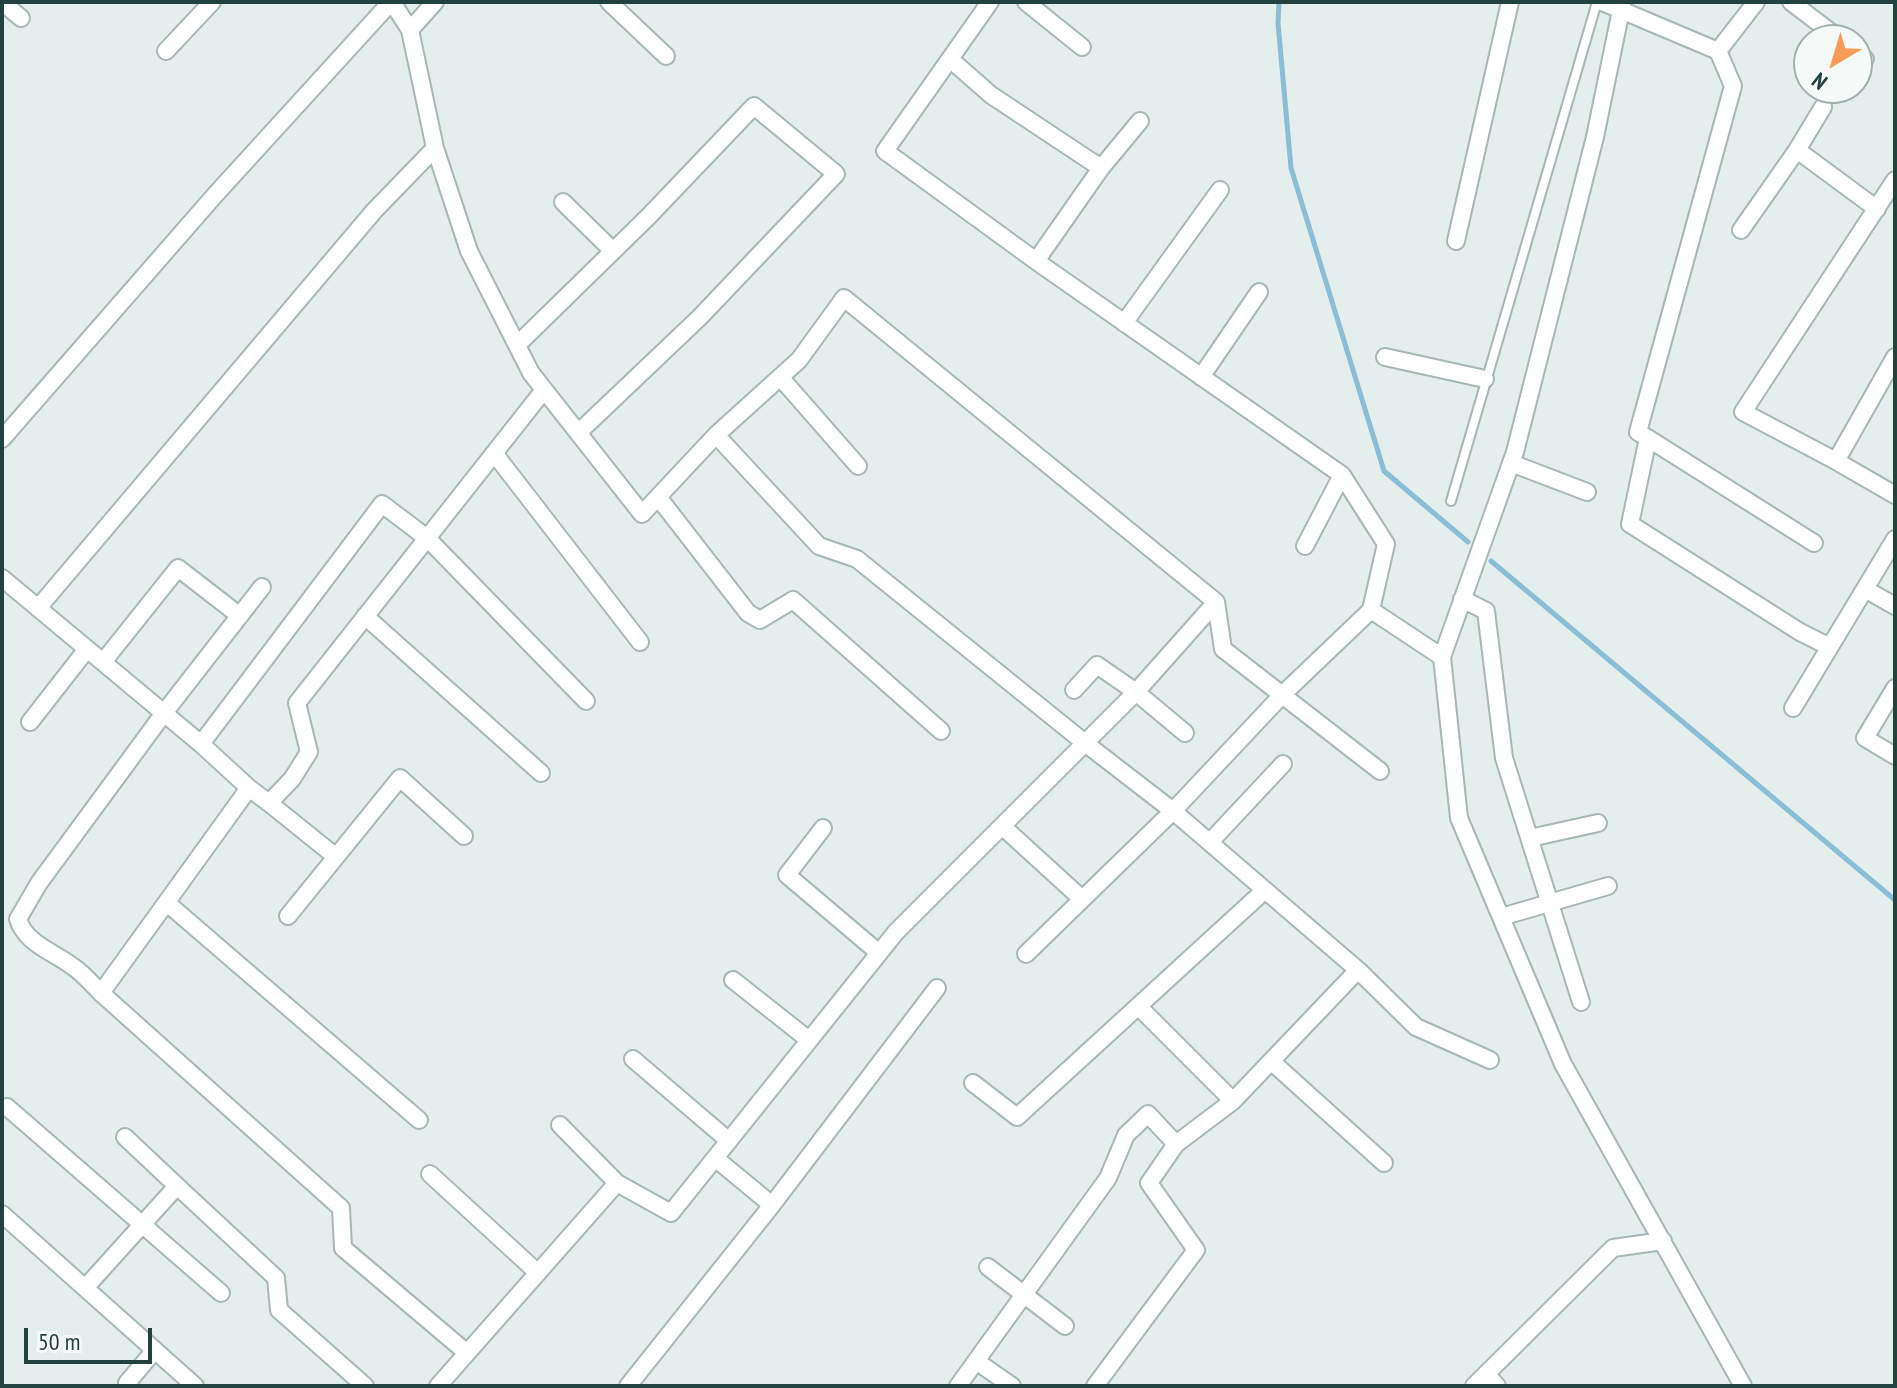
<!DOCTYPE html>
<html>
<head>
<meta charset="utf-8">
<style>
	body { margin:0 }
	#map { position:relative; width:1897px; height:1388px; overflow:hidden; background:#e4eeec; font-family:"PT Sans Narrow",sans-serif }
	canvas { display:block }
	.frame { position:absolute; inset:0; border:4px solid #22423f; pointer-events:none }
	.north { position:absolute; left:1793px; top:24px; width:80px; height:80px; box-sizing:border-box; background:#f5faf9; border:2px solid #a1b0af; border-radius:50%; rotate:218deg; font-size:22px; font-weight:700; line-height:32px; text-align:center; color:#22423f }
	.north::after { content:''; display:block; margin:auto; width:28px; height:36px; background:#f99c57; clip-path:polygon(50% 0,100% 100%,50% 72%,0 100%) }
	.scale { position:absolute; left:24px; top:1328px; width:128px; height:36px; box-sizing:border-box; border:4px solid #22423f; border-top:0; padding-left:10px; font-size:24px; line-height:28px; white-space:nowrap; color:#22423f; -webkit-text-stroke:6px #f5faf9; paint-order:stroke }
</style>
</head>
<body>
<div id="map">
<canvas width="1897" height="1388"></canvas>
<div class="frame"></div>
<div class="north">N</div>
<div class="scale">50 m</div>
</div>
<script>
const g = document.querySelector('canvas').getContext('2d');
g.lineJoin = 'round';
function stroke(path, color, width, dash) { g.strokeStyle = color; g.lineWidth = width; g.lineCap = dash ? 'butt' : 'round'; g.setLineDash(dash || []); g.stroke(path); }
const stream = new Path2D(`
	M1279,2L1278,23L1291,168L1384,471L1468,542
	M1491,561L1895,900`);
const lane = new Path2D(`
	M1451,501L1597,2`);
const street = new Path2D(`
	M2,2L21,18
	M392,2L410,30L435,148L469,251L531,373L642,514L716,435L819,546L857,559L1085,743L1136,692L1185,733
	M609,2L666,56
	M990,2L885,151L1036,261L1342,475L1386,544L1371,610
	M1026,2L1082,47
	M1602,2L1621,10L1622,2
	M1756,2L1718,51L1733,86L1638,432L1814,543
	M1791,2L1841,40
	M410,30L435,2
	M166,51L212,2
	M1857,52L1865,59
	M950,59L991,95L1101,168
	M1823,107L1797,150L1877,209
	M563,202L613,251
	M1741,230L1797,150
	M1456,241L1510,2
	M1036,261L1101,168L1140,121
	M1124,323L1220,190
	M517,345L648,217L754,106L836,174L700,317L578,433
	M1385,357L1485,379
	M1895,357L1836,461L1895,495
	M780,377L858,466
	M1201,377L1259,292
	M716,435L799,360L844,298L1216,602L1136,692L1097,665L1074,690
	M1648,438L1630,524L1800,632L1830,647
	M2,439L215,195L391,2
	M494,453L640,642
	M1836,461L1743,412L1895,180
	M1511,463L1587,492
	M658,497L748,613L760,620L793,600L941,731
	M1305,546L1342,475
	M2,578L201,744L249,788L101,993L341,1208L343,1248L467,1353
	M1865,589L1895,606
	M1462,599L1486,611L1504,758L1581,1002
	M1216,602L1223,649L1380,771
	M38,608L374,211L435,148
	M365,616L541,773
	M1442,657L1515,452L1595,137L1621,10L1718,51
	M103,662L178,568L240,616
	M1895,688L1865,738L1895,756
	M1793,708L1895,539
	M30,722L87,649
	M201,744L382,504L427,538L586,701
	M249,788L269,803L292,779L309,752L297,703L544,390
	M269,803L335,856
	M1002,826L1082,899
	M823,828L787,875L879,953
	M1530,838L1598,823
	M1210,842L1283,764
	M167,903L419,1120
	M288,916L400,778L464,836
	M1501,917L1608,886
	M1026,954L1173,811L1358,970L1416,1027L1490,1060
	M733,980L809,1040
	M101,993C92,984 83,973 72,966C53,952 25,943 18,919L39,883L164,713L262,587
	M1138,1006L1233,1101
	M633,1059L729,1141
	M1271,1061L1384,1163
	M973,1083L1017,1117L1265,890
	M7,1107L221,1293
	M560,1125L617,1183
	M125,1137L177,1186
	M715,1158L772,1205L937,988
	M430,1174L538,1273
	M2,1214L195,1386
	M988,1267L1065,1326
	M85,1288L177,1186L276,1278L279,1310L365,1386
	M976,1361L1012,1386
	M1486,1374L1497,1386
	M130,1386L127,1383L155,1350
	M438,1386L617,1183L671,1213L896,932L1085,743L1173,811L1283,694L1371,610L1442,657L1459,818L1563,1064L1743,1386
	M628,1386L772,1205
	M958,1386L1108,1178L1126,1135L1148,1114L1176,1144L1233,1101L1358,970
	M1095,1386L1196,1250L1149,1183L1176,1144
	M1474,1386L1613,1248L1663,1241`);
stroke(stream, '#8abdd6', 5);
stroke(lane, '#a6b7b5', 12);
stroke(street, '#a6b7b5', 20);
stroke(lane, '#fff', 8);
stroke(street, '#fff', 16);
</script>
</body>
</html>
